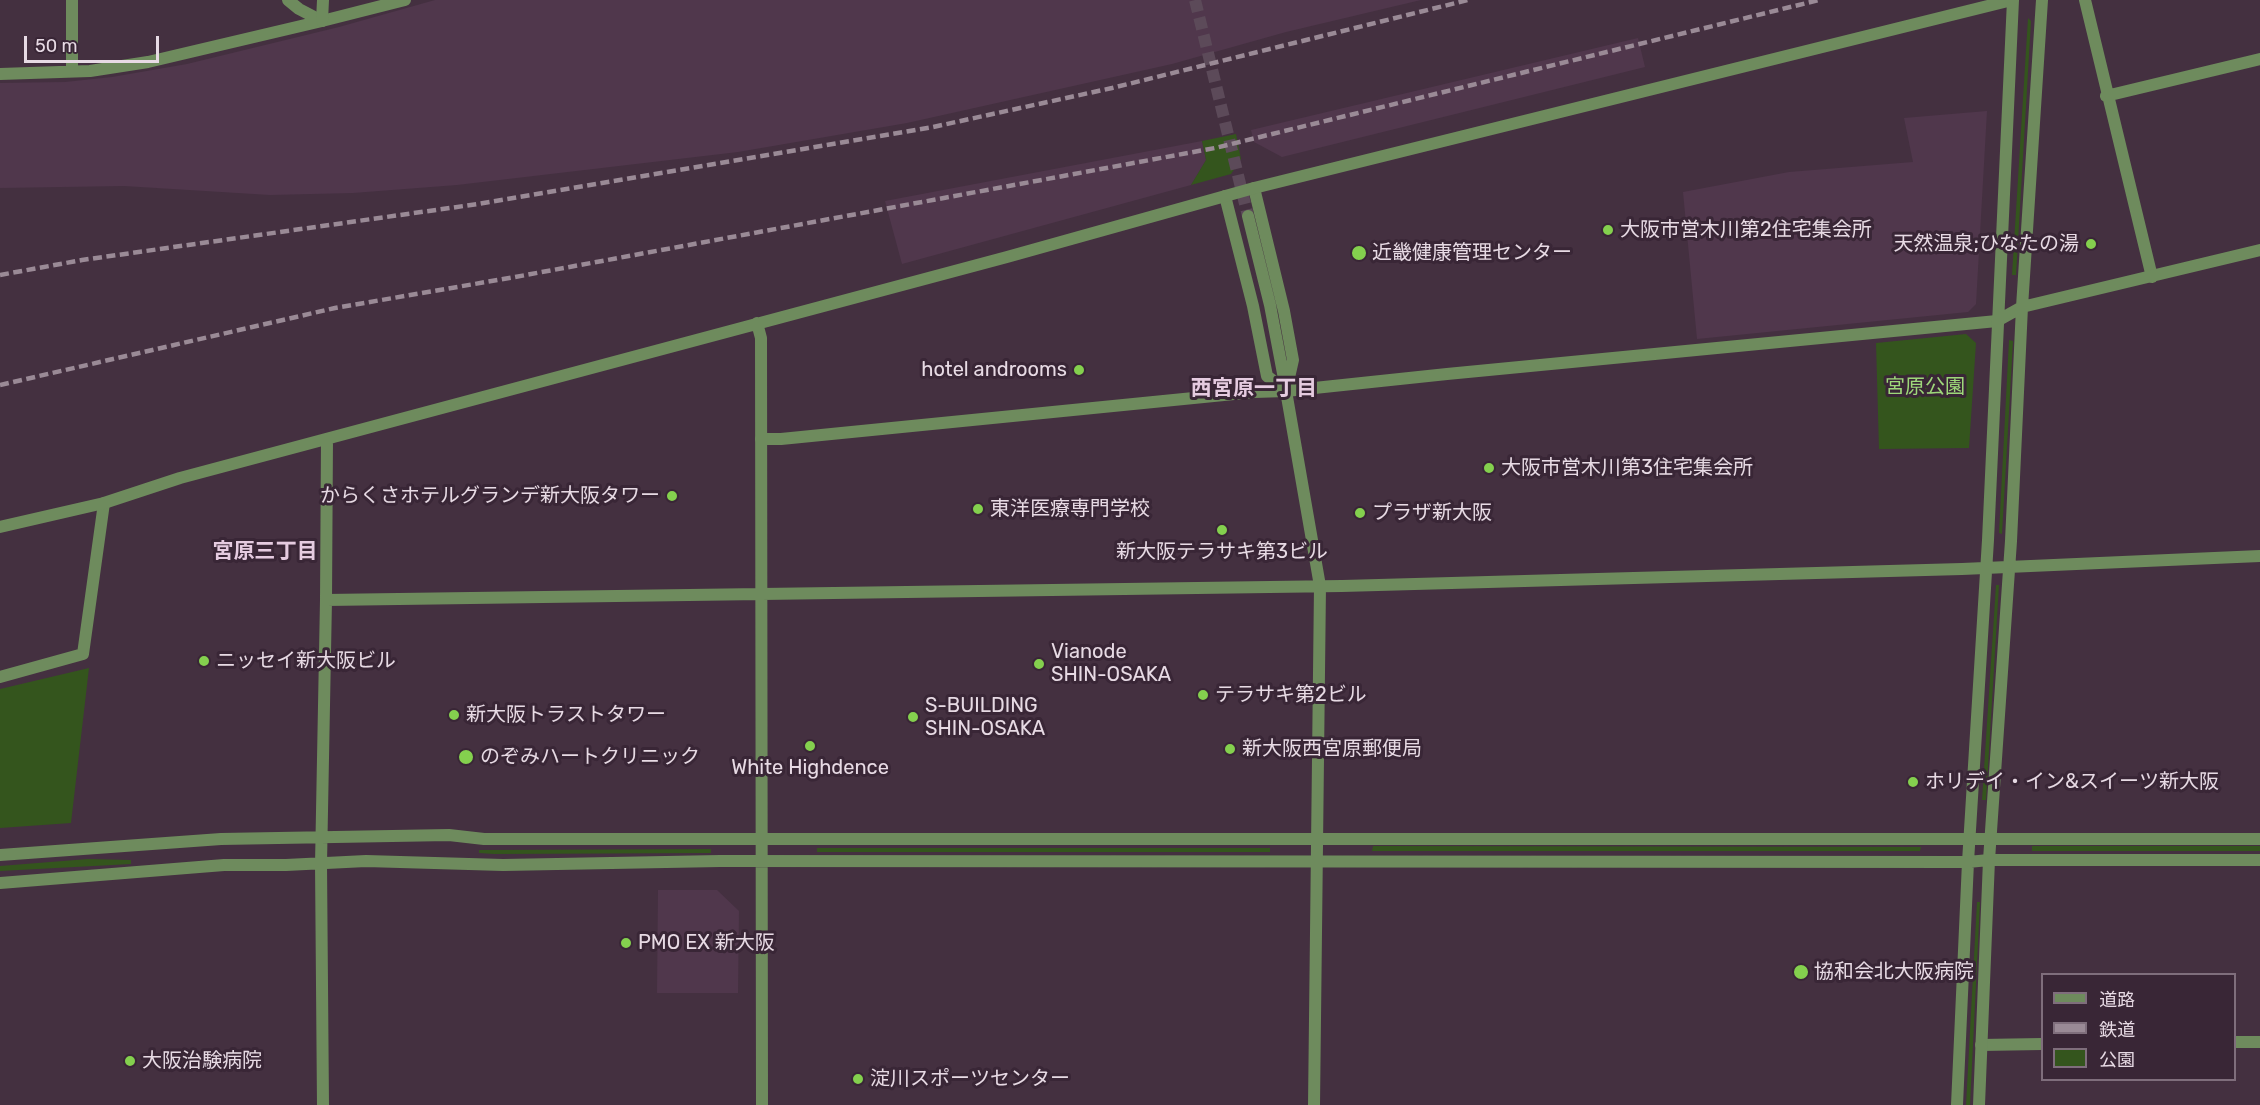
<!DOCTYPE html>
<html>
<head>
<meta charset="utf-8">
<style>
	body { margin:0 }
	#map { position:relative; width:2260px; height:1105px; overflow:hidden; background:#443040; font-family:Rubik,"Noto Sans JP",sans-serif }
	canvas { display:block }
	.legend { position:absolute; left:2041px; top:973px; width:195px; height:108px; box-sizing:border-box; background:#392636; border:2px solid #7f6e7c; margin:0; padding:8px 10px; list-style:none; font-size:18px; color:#e7dae4 }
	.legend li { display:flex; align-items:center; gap:12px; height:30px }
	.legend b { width:30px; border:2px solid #7f6e7c }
	.scale { position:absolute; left:24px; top:36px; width:135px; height:27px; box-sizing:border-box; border:3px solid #e7dae4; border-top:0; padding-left:8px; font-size:18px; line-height:21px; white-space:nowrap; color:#e7dae4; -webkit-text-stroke:4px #392636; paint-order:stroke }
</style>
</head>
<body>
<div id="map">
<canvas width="2260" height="1105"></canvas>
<ul class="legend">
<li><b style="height:8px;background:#6e8b5d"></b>道路</li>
<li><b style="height:8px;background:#9a8a96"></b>鉄道</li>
<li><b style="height:16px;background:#34551d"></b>公園</li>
</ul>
<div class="scale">50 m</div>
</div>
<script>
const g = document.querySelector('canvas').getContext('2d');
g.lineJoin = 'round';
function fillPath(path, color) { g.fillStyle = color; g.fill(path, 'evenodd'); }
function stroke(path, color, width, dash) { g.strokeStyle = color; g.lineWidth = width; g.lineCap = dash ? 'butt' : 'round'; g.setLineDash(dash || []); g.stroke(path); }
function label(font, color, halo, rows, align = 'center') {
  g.font = font + ' Rubik,"Noto Sans JP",sans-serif'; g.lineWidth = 6; g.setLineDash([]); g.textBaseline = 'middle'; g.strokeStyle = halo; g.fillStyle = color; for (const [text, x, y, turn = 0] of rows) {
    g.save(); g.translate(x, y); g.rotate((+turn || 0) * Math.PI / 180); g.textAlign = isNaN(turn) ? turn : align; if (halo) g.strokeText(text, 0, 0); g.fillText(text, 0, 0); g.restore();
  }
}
const built = new Path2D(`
	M435,0H1421L1286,32L1172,64L907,123L738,152L457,185L353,193L270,195L124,186L0,188V83L65,82L112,77L187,64L339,27Z
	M1638,38L1645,67L1282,157L1254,142L1251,130Z
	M1987,111L1976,304L1968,312L1697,339L1683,192L1789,172L1913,162L1904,118Z
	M1202,141L1206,160L1191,185L902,264L885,201Z
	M658,890H717L739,911L738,993H657Z`);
const green = new Path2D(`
	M2028,18L2031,21L2016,275H2012Z
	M1236,134L1241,159L1231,174L1191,185L1206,160L1202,141Z
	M1966,334L1976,343L1969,448L1879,449L1876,343Z
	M2009,340L2013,341L2002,534L1999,533Z
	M1996,585H1999L1986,800H1982Z
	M89,668L71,823L0,828V689Z
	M1373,846L1921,847L1920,851H1372Z
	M2032,846H2260V851H2032Z
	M817,848H1270V852H817Z
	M711,849V853L494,854L479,853V850Z
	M88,859L131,860V864L0,871V866Z
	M1977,902H1980L1970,1105H1966Z`);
const minorTunnel = new Path2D(`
	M1195,0L1248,216`);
const minor = new Path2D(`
	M288,0L299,9L322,21
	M2085,0L2152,277
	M72,71V0
	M0,74L90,71L148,62L322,21L405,0
	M2106,96L2260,59
	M1254,188L1284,311L1293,360L1286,391
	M1225,196L1253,306L1267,376L1286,391
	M1248,216L1270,305L1285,384
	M761,439H781L1254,392L1286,391L1447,374L1997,321
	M0,677L83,654L104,503
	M2234,1042H2260
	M1981,1045L2042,1044`);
const tertiary = new Path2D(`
	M322,21L323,0
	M1997,321L2022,307L2260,250
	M757,323L761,338L762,1105
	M1286,391L1320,586L1314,1105
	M0,527L104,503L180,478L1007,257L1254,188L2012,0
	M326,600L1342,586L1962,569L2260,556
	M0,855L221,839L449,835L484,839H2260
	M0,883L224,865H286L366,861L503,865L720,861L1968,862L1989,860H2260
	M323,1105L321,864L326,600L327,439
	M1957,1105L1968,862L1988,540L2013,0
	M1979,1105L1989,860L2011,541L2022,307L2042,0`);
const rail = new Path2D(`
	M0,275L82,260L478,204L933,127L1112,88L1468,0
	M0,385L335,308L515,277L1215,148L1819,0`);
const markers = [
	[1608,230,6,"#84d04e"],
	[2091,244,6,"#84d04e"],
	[1359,253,8,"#84d04e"],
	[1079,370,6,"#84d04e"],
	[1489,468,6,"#84d04e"],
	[672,496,6,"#84d04e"],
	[978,509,6,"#84d04e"],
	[1360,513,6,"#84d04e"],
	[1222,530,6,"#84d04e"],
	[204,661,6,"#84d04e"],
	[1039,664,6,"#84d04e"],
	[1203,695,6,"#84d04e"],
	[454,715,6,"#84d04e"],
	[913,717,6,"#84d04e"],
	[810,746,6,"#84d04e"],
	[1230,749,6,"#84d04e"],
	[466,757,8,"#84d04e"],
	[1913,782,6,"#84d04e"],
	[626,943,6,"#84d04e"],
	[1801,972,8,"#84d04e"],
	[130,1061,6,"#84d04e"],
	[858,1079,6,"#84d04e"]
];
const poiNames = [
	["大阪市営木川第2住宅集会所",1620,230],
	["天然温泉;ひなたの湯",2079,244,"right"],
	["近畿健康管理センター",1372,253],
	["hotel androoms",1067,370,"right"],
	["大阪市営木川第3住宅集会所",1501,468],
	["からくさホテルグランデ新大阪タワー",660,496,"right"],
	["東洋医療専門学校",990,509],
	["プラザ新大阪",1372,513],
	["新大阪テラサキ第3ビル",1222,552,"center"],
	["Vianode",1051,652],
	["SHIN-OSAKA",1051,675],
	["ニッセイ新大阪ビル",216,661],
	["テラサキ第2ビル",1215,695],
	["S-BUILDING",925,706],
	["SHIN-OSAKA",925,729],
	["新大阪トラストタワー",466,715],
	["新大阪西宮原郵便局",1242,749],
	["のぞみハートクリニック",480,757],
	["White Highdence",810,768,"center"],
	["ホリデイ・イン&スイーツ新大阪",1925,782],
	["PMO EX 新大阪",638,943],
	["協和会北大阪病院",1814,972],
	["大阪治験病院",142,1061],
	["淀川スポーツセンター",870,1079]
];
const parkNames = [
	["宮原公園",1925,387]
];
const neighbourhoodNames = [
	["西宮原一丁目",1254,389],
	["宮原三丁目",265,552]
];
fillPath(built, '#50374c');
fillPath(green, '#34551d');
stroke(minorTunnel, '#5c4a59', 12, [12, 6]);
stroke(minor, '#6e8b5d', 12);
stroke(tertiary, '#6e8b5d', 12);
stroke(rail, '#9a8a96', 4.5, [9, 4.5]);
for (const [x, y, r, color] of markers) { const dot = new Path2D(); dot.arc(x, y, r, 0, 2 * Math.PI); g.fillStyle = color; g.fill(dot); stroke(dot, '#392636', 2); }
label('20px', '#e7dae4', '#392636', poiNames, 'left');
label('20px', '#9ed87a', '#392636', parkNames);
label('bold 21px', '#e5cbe0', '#392636', neighbourhoodNames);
</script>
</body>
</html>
